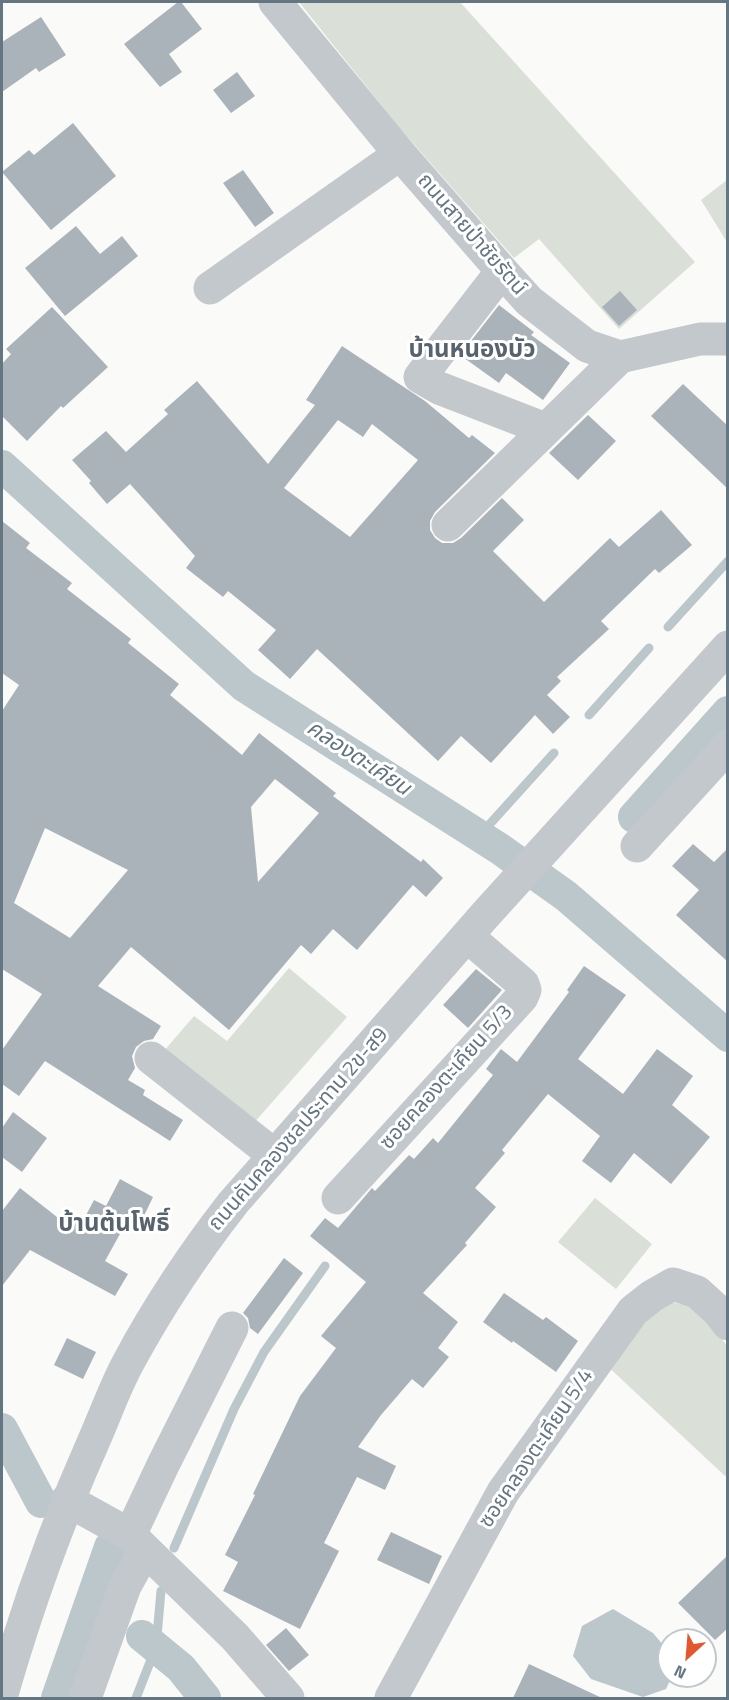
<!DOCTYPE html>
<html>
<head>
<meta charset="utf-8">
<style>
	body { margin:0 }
	#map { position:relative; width:729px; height:1700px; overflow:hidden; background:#fafaf8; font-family:"Titillium Web",sans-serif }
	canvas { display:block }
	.frame { position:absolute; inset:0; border:3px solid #657683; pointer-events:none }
	.north { position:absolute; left:657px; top:1628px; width:60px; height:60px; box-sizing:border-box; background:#fff; border:2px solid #c1c8cd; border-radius:50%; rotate:206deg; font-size:16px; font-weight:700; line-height:24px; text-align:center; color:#657683 }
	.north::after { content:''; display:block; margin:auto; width:21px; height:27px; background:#e4572e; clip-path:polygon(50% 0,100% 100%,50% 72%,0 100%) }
</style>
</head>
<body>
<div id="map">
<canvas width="729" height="1700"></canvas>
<div class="frame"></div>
<div class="north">N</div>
</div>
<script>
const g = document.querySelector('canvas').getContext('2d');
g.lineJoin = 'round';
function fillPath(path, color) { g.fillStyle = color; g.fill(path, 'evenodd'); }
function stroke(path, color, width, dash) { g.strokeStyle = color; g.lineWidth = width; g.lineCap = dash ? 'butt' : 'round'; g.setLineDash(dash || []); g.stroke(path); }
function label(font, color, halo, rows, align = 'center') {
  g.font = font + ' "Titillium Web","Noto Sans Thai",sans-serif'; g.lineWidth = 6; g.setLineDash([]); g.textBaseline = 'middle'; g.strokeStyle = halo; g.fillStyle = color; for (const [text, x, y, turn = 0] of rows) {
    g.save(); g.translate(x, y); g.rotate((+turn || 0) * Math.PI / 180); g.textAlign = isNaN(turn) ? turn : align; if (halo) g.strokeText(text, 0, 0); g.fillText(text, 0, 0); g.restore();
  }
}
const green = new Path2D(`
	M299,2H460L695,262L619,329L539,239L514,258L397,125Z
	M727,180V242L701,200Z
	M289,968L347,1017L253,1124L163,1052L194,1016L227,1041Z
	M595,1198L652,1244L616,1289L558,1242Z
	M670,1302L693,1306L707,1317L727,1346V1474L725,1476L603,1362L650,1310Z`);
const water = new Path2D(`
	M613,1609L653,1633L669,1652V1676H672L666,1689L643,1697L591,1679L573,1656L582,1626Z`);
const stream = new Path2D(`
	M668,627L728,561
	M589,715L649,648
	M479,836L554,753
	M174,1548L234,1409L264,1352L325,1266
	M136,1698L156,1647L161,1591`);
const canal = new Path2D(`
	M2,466L244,686L500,849L566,896L728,1036
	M634,817L728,712
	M2,1429L41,1502
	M142,1636L181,1668L205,1698
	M57,1698L110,1547`);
const building = new Path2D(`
	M178,2H181L202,29L169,54L182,72L160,87L124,44Z
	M41,17L66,55L39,72L36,68L2,92V42Z
	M237,72L255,96L231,113L213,90Z
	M73,123L116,176L51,230L2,172L29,150L34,155Z
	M243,170L274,213L255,227L223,183Z
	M76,226L100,254L122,236L138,256L65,316L25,268Z
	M620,291L637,310L619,326L602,307Z
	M499,305L534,332L531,335L570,363L543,400L506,373L499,383L460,355Z
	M52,307L108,367L63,408L61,406L27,441L2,416V364L11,354L6,349Z
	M342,346L425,401L469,438L472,435L495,453L435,512L430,521V530L435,538L442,543H453L461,538L502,498L524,520L493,551L544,602L610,538L619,547L661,510L692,545L659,573L655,569L601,621L609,629L557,677L561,681L547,695L570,717L553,734L535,715L491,763L461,736L438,761L317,649L290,679L258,650L276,630L228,591L223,597L186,568L195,556L130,484L107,504L89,483L91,481L72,460L106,431L126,452L168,414L164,410L197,381L268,464L315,405L306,400ZM338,420L363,437L372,424L418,460L350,537L284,488Z
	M683,384L728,426V489L651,416Z
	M588,415L616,441L578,480L549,453Z
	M2,521L30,543L26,548L72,583L67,589L131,639L128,643L179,684L170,695L242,755L259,733L336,793L333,796L421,862L423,859L443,878L426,897L413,885L357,950L333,929L311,954L301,945L229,1030L131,947L98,986L161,1026L153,1039L144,1041L136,1047L132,1056L135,1068L128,1080L145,1090L143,1095L183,1120L170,1141L45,1061L19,1096L2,1084V1050L42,994L2,969V711L19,685L2,673ZM275,779L319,813L258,882L251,807ZM45,828L128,870L70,938L14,903Z
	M693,844L714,862L728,848V962L676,915L699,890L672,866Z
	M584,966L626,995L578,1059L623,1094L657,1049L693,1076L672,1105L710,1137L671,1184L634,1153L611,1183L582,1161L600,1136L548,1094L502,1150L505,1153L475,1188L496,1207L465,1243L467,1245L423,1293L458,1322L438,1348L449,1357L423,1388L412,1379L381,1415L358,1447L396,1466L385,1490L357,1477L324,1543L339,1551L300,1629L223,1591L238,1562L225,1555L255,1495L253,1494L300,1396L336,1348L321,1336L366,1282L310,1236L325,1218L338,1228L372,1188L375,1191L409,1155L414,1159L433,1138L438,1143L493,1075L486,1069L501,1049L517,1062L569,992L567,990Z
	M476,969L502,990L468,1028L443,1005Z
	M13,1112L47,1138L22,1172L2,1157V1128Z
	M120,1179L153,1197L142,1220L131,1214L105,1261L128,1274L115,1296L30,1250L2,1286V1211L20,1188L71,1228L77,1216L84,1219L94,1200L106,1206Z
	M284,1258L303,1273L258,1334L250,1328L248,1318L243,1313Z
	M504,1293L543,1320L546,1317L578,1341L556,1372L513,1341L512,1343L483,1322Z
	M67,1338L96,1352L83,1379L54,1365Z
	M391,1532L442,1556L429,1584L377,1560Z
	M728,1555V1628L715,1640L678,1603Z
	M286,1628L309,1655L289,1671L266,1645Z
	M529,1664L602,1698H513Z`);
const minor = new Path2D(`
	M275,2L400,154L502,271L529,301L587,346L620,357L700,339H728
	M502,271L420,377L439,388L545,429
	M210,288L400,154
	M448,525L620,357
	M637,846L728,746
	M151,1058L274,1155
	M338,1198L522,997L525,990L523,984L467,936
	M67,1500L130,1535L235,1637L288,1698
	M130,1535L163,1465L232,1328
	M2,1694C27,1607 58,1521 95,1438C106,1413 115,1387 128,1363C158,1307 194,1253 233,1203L486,914L728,647
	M85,1698L125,1586L145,1550
	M391,1698L503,1492L633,1311L652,1296L673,1284L697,1292L718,1311L728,1324`);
const streetNames = [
	["ถนนสายป่าชัยรัตน์",471,235,49],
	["ซอยคลองตะเคียน 5/3",447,1078,-48],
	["ถนนคันคลองชลประทาน 2ข-ส9",299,1130,-49],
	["ซอยคลองตะเคียน 5/4",537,1449,-56]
];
const waterNames = [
	["คลองตะเคียน",358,759,33]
];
const quarterNames = [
	["บ้านหนองบัว",472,351],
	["บ้านต้นโพธิ์",114,1225]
];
fillPath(green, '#dadfd7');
fillPath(water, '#bbc7cb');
stroke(stream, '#bbc7cb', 9);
stroke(canal, '#bbc7cb', 32);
fillPath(building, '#aab3b9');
stroke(minor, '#c3c8cc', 33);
label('21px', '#657683', '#fff', streetNames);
label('italic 22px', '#60757c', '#fff', waterNames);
label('bold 24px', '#57646e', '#fff', quarterNames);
</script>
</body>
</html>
